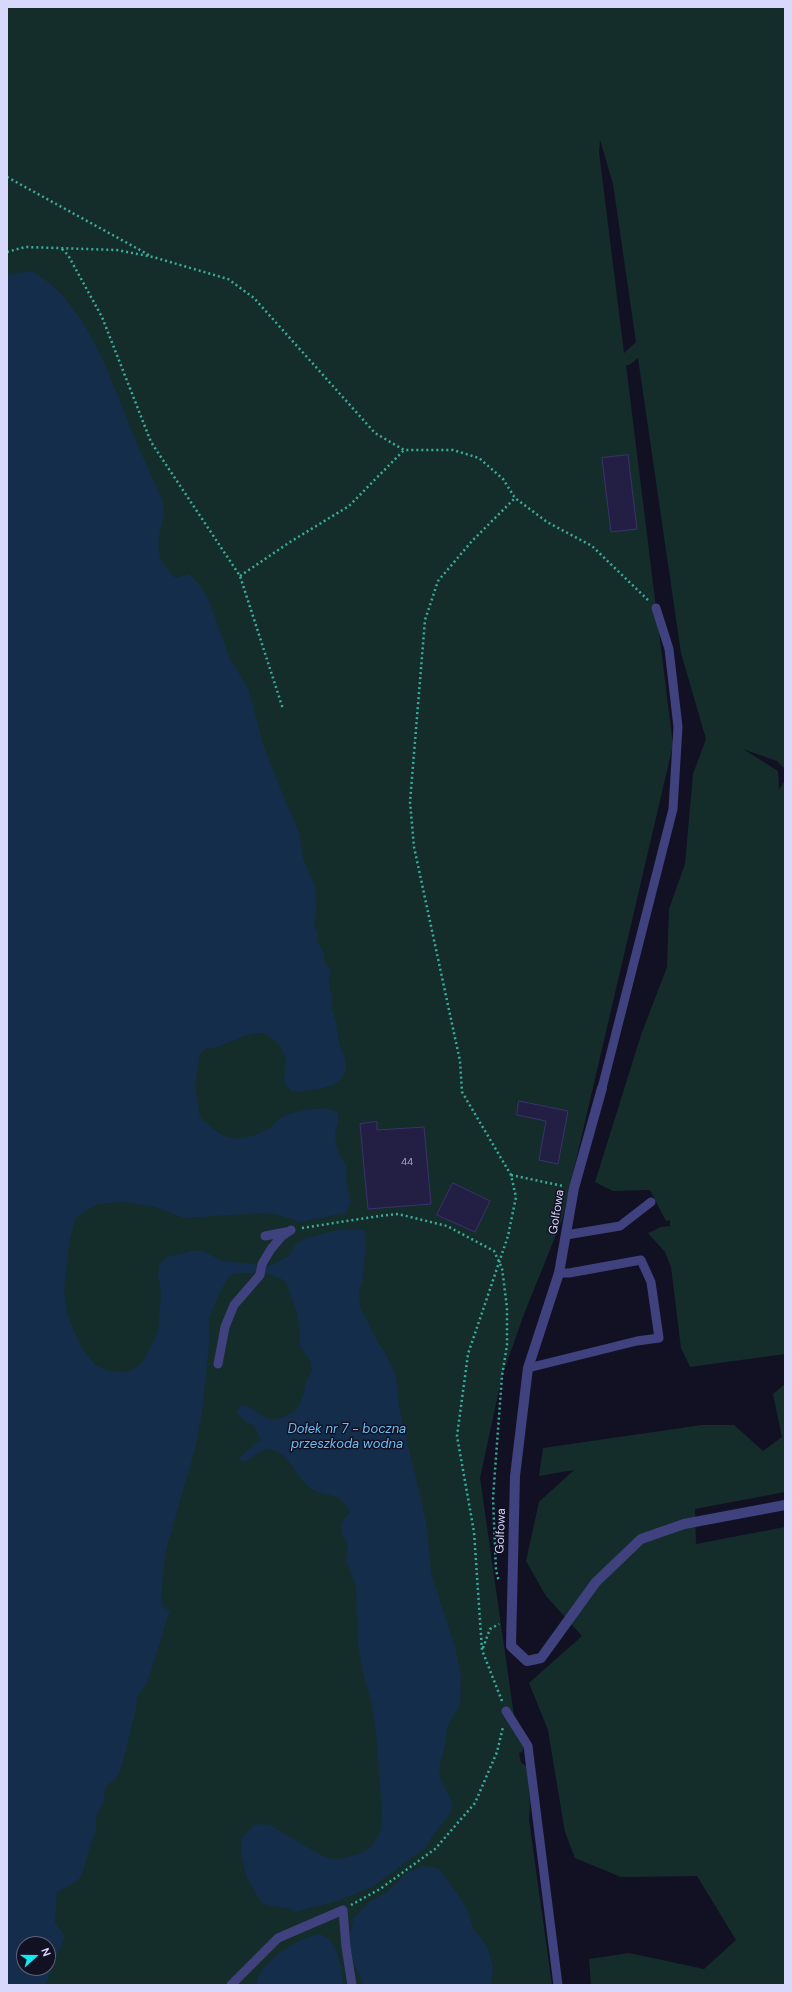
<!DOCTYPE html>
<html>
<head>
<meta charset="utf-8">
<style>
	body { margin:0 }
	#map { position:relative; width:792px; height:1992px; overflow:hidden; background:#121124; font-family:"DM Sans",sans-serif }
	canvas { display:block }
	.frame { position:absolute; inset:0; border:8px solid #d8d7fc; pointer-events:none }
	.north { position:absolute; left:16px; top:1936px; width:40px; height:40px; box-sizing:border-box; background:#121124; border:1px solid #61607a; border-radius:50%; rotate:69deg; font-size:11px; font-weight:700; line-height:16px; text-align:center; color:#d8d7fc }
	.north::after { content:''; display:block; margin:auto; width:14px; height:18px; background:#13e6ec; clip-path:polygon(50% 0,100% 100%,50% 72%,0 100%) }
</style>
</head>
<body>
<div id="map">
<canvas width="792" height="1992"></canvas>
<div class="frame"></div>
<div class="north">N</div>
</div>
<script>
const g = document.querySelector('canvas').getContext('2d');
g.lineJoin = 'round';
function fillPath(path, color) { g.fillStyle = color; g.fill(path, 'evenodd'); }
function stroke(path, color, width, dash) { g.strokeStyle = color; g.lineWidth = width; g.lineCap = dash ? 'butt' : 'round'; g.setLineDash(dash || []); g.stroke(path); }
function label(font, color, halo, rows, align = 'center') {
  g.font = font + ' "DM Sans",sans-serif'; g.lineWidth = 3; g.setLineDash([]); g.textBaseline = 'middle'; g.strokeStyle = halo; g.fillStyle = color; for (const [text, x, y, turn = 0] of rows) {
    g.save(); g.translate(x, y); g.rotate((+turn || 0) * Math.PI / 180); g.textAlign = isNaN(turn) ? turn : align; if (halo) g.strokeText(text, 0, 0); g.fillText(text, 0, 0); g.restore();
  }
}
const green = new Path2D(`
	M785,7V769L777,761L743,749L778,771L779,790L785,780V1354L690,1367L681,1348L671,1267L665,1252L648,1233L661,1227L670,1226V1220L666,1221L650,1190L613,1191L595,1182L641,1035L667,967L669,909L685,864L693,774L706,739L681,653L638,358L629,365H626L673,745L562,1220L524,1314L502,1376L480,1478L517,1737L524,1746L522,1752L519,1753L521,1763L525,1765L527,1768L530,1803L529,1820L552,1985H7V8ZM600,140L613,184L636,342L624,353L599,152ZM24,1944H48V1968H24Z
	M785,1384V1492L695,1509L696,1544L785,1527V1985H591L589,1959L629,1953L704,1969L736,1940L697,1876L621,1877L575,1858L565,1832L548,1730L529,1683L582,1636L546,1596L526,1561L539,1502L574,1470L539,1476L543,1448L702,1425H734L763,1451L782,1437L773,1394Z`);
const water = new Path2D(`
	M32,271C88,303 112,383 135,439C144,461 155,481 163,503C165,516 164,515 161,527C155,550 159,562 175,578L189,574L199,584L209,601L230,659L248,688L263,744L278,783L299,833L303,858L315,887L316,910L314,925L318,933L317,942L324,953V961L331,971C325,989 335,994 331,1008C337,1020 337,1033 340,1045C342,1052 346,1058 346,1066C346,1090 310,1090 292,1092L286,1085L284,1078L286,1058L280,1045L268,1035L263,1033H253L216,1047L205,1049L200,1054L195,1086L200,1117C208,1124 217,1133 227,1137C238,1142 256,1135 266,1130C272,1128 275,1121 281,1118C294,1111 324,1104 337,1112L339,1119L335,1133L336,1144L342,1160L346,1164L347,1187L351,1203L345,1213L301,1222L275,1214L261,1213L184,1218L155,1207L124,1202L98,1204L76,1217L69,1242L64,1290L67,1313L81,1347L95,1365L109,1371L128,1372L140,1365L146,1357L158,1332L161,1294L158,1274L159,1266L167,1257L192,1251H203L222,1261L270,1266L289,1256L296,1244L306,1238L338,1230L355,1229L364,1230L366,1241L362,1284L359,1289L360,1307L378,1343L385,1352L396,1376L399,1407L426,1521L431,1573L455,1647L461,1675L460,1704L447,1727L445,1746L439,1768L441,1780L451,1800V1812L431,1838L425,1848L372,1887L338,1901L294,1912L290,1908L277,1907L262,1903L247,1878L241,1855L242,1838L252,1827L258,1824L270,1825L315,1852L331,1859H340L362,1853L372,1846L381,1831L382,1812L377,1744L372,1704L363,1673L358,1645L356,1586L346,1560L348,1543C339,1532 338,1523 350,1513C341,1488 323,1500 308,1486C293,1473 289,1450 266,1449L256,1454L252,1458L242,1462L239,1458L260,1440C256,1419 245,1426 237,1412C239,1407 241,1405 246,1405C261,1413 265,1424 283,1417C288,1415 293,1413 297,1409C301,1403 301,1397 305,1392L304,1387L312,1370L310,1360L300,1346V1332L297,1314L287,1284L284,1280L269,1274L250,1273H235L227,1279L219,1294L209,1318V1345L202,1413L195,1449L165,1554L161,1598L164,1608L170,1610L148,1680L137,1698L136,1710L120,1772L115,1779L107,1785L104,1793L105,1799L96,1817V1830L91,1843L82,1875L76,1882L57,1892L55,1923L64,1935V1939L45,1985H7V275ZM24,1944H48V1968H24Z
	M423,1866L438,1868L459,1896L468,1911L473,1929L487,1946L493,1968L491,1985H363L352,1956L349,1938L354,1918L369,1902L387,1892L408,1872Z
	M320,1934C338,1940 342,1969 343,1985H257C256,1964 301,1936 320,1934Z`);
const building = new Path2D(`
	M628,455L637,529L611,532L602,458Z
	M519,1101L568,1111L558,1164L539,1160L546,1121L517,1115Z
	M377,1122V1130L424,1127L431,1204L368,1209L360,1124Z
	M453,1183L490,1201L475,1232L437,1215Z`);
const path = new Path2D(`
	M7,177L149,255
	M62,249L68,255L102,317L151,442L240,576L283,709
	M7,252L25,247L117,250L153,257L228,279L254,298L375,433L404,450H453L479,458L503,479L515,498L547,522L592,546L649,601
	M240,576L290,542L349,506L404,450
	M511,1175L563,1186
	M302,1228L379,1216L398,1214L447,1226L494,1251L502,1268L507,1308V1345L502,1376L493,1498L496,1570L499,1582
	M483,1648L490,1629L499,1624
	M502,1701L482,1650L474,1532L457,1436L468,1354L508,1236L516,1197L511,1175L462,1092L460,1061L414,847L410,802L425,620L438,581L472,541L515,498
	M351,1905L380,1889L435,1849L475,1803L497,1752L503,1727`);
const lane = new Path2D(`
	M602,1088L673,809L678,727L669,649L656,608
	M566,1235L620,1226L651,1202
	M265,1236L286,1232
	M218,1364L225,1327L234,1305L260,1275L262,1264L271,1249L282,1236L291,1230
	M528,1368L637,1341L659,1338L651,1282L641,1260L569,1273H559
	M506,1711L528,1746L558,1985
	M231,1985L278,1938L343,1910L346,1947L352,1985`);
const street = new Path2D(`
	M602,1088L574,1188L559,1273L528,1368L515,1476L511,1646L527,1661L541,1658L596,1582L641,1539L684,1524L785,1505`);
const numberNames = [
	["44",407,1162]
];
const streetNames = [
	["Golfowa",557,1212,-81],
	["Golfowa",501,1531,-88]
];
const waterNames = [
	["Dołek nr 7 - boczna",347,1430],
	["przeszkoda wodna",347,1445]
];
fillPath(green, '#142d2b');
fillPath(water, '#142d4a');
fillPath(building, '#231e43');
stroke(building, '#39326e', 1);
stroke(path, '#39ae9e', 2.5, [2, 3]);
stroke(lane, '#3f427f', 9);
stroke(street, '#3f427f', 10);
label('10px', '#aba9ce', null, numberNames);
label('12px', '#d8d7fc', '#121124', streetNames);
label('italic 13px', '#6dbff3', '#121124', waterNames);
</script>
</body>
</html>
